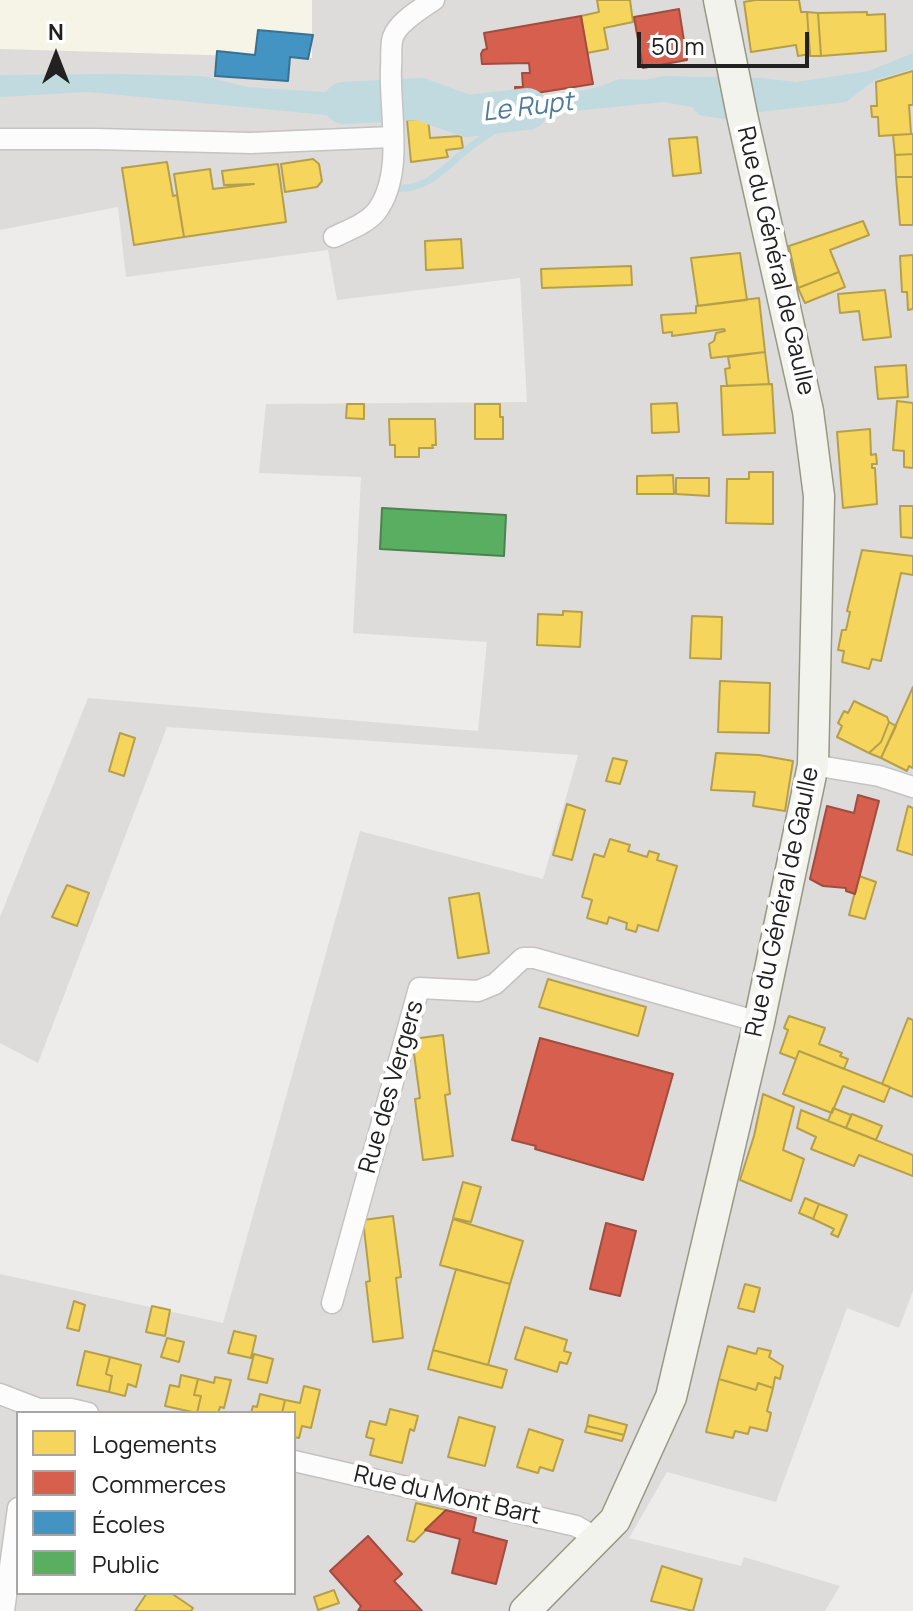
<!DOCTYPE html>
<html>
<head>
<meta charset="utf-8">
<style>
	body { margin:0 }
	#map { position:relative; width:913px; height:1611px; overflow:hidden; background:#eeecea; font-family:Manrope,sans-serif }
	canvas { display:block }
	.legend { position:absolute; left:16px; top:1411px; width:280px; height:184px; box-sizing:border-box; background:#fff; border:2px solid #a6a6a6; margin:0; padding:10px 14px; list-style:none; font-size:24px; color:#212121 }
	.legend li { display:flex; align-items:center; gap:16px; height:40px }
	.legend b { width:40px; border:2px solid #a6a6a6 }
	.north { position:absolute; left:16px; top:16px; width:80px; height:80px; -webkit-text-stroke:6px #fff; paint-order:stroke; rotate:0deg; font-size:22px; font-weight:700; line-height:32px; text-align:center; color:#212121 }
	.north::after { content:''; display:block; margin:auto; width:28px; height:36px; background:#212121; clip-path:polygon(50% 0,100% 100%,50% 72%,0 100%) }
	.scale { position:absolute; left:637px; top:32px; width:172px; height:36px; box-sizing:border-box; border:4px solid #212121; border-top:0; padding-left:10px; font-size:24px; line-height:28px; white-space:nowrap; color:#212121; -webkit-text-stroke:6px #fff; paint-order:stroke }
</style>
</head>
<body>
<div id="map">
<canvas width="913" height="1611"></canvas>
<ul class="legend">
<li><b style="height:22px;background:#f6d55c"></b>Logements</li>
<li><b style="height:22px;background:#d6604d"></b>Commerces</li>
<li><b style="height:22px;background:#4393c3"></b>Écoles</li>
<li><b style="height:22px;background:#5aae61"></b>Public</li>
</ul>
<div class="north">N</div>
<div class="scale">50 m</div>
</div>
<script>
const g = document.querySelector('canvas').getContext('2d');
g.lineJoin = 'round';
function fillPath(path, color) { g.fillStyle = color; g.fill(path, 'evenodd'); }
function stroke(path, color, width, dash) { g.strokeStyle = color; g.lineWidth = width; g.lineCap = dash ? 'butt' : 'round'; g.setLineDash(dash || []); g.stroke(path); }
function label(font, color, halo, rows, align = 'center') {
  g.font = font + ' Manrope,sans-serif'; g.lineWidth = 8; g.setLineDash([]); g.textBaseline = 'middle'; g.strokeStyle = halo; g.fillStyle = color; for (const [text, x, y, turn = 0] of rows) {
    g.save(); g.translate(x, y); g.rotate((+turn || 0) * Math.PI / 180); g.textAlign = isNaN(turn) ? turn : align; if (halo) g.strokeText(text, 0, 0); g.fillText(text, 0, 0); g.restore();
  }
}
const residential = new Path2D(`
	M0,0H913V1291L899,1328L847,1308L776,1502L667,1472L629,1538L741,1566L744,1557L840,1586L825,1611H0V1274L223,1323L360,831L543,879L578,755L167,727L38,1063L0,1043V917L88,698L478,731L487,642L353,633L361,477L259,473L266,404L527,402L520,278L337,300L328,250L126,277L118,207L0,230ZM18,1413H294V1593H18Z`);
const education = new Path2D(`
	M0,0H312V58L0,49Z`);
const water = new Path2D(`
	M913,53V69L875,80L846,102L760,112L724,119L699,115L692,107L664,102L564,112L492,126L488,102H528L595,88L619,79L645,80L664,76L762,78L796,82L869,71Z
	M117,74L203,76L247,87L324,92L385,89L384,106L379,110L326,115L89,92L0,97V75Z`);
const homes = new Path2D(`
	M597,0H630L633,22L604,28L608,49L587,53L581,16L599,12Z
	M755,0H799L801,12H807L810,54L798,56L796,45L751,52L744,2Z
	M807,12L818,13L821,56H810Z
	M867,12V15L885,14L886,51L821,56L818,13Z
	M913,71V105H909L911,134L879,136L878,117H872L871,106H877L876,82Z
	M488,102L492,126L471,129L467,104Z
	M428,118L430,138L461,136L463,148L446,150L448,157L411,162L407,120Z
	M911,134H913V154L895,155L893,135Z
	M697,137L701,173L673,176L669,139Z
	M913,154V177H896L895,155Z
	M313,159L319,164L322,181L317,187L285,192L281,164Z
	M167,162L173,196L177,195L184,237L134,245L122,168Z
	M278,164L286,222L184,237L174,174L210,169L213,189L254,184L224,185L222,171Z
	M896,177H913V225H900Z
	M863,221L869,235L830,250L839,272L798,288L789,246Z
	M461,239L463,268L426,270L425,241Z
	M740,253L747,300L698,306L691,258Z
	M913,255V309L908,310L907,292H902L900,256Z
	M631,266L632,285L542,288L541,269Z
	M839,272L845,287L805,303L798,288Z
	M885,290L891,337L863,340L859,311L840,313L838,294Z
	M759,298L765,352L711,358L709,344L714,341L716,333L725,331L724,329L672,336V332L663,333L661,315L696,313V306Z
	M765,352L769,384L727,386L725,369L730,368L728,357Z
	M906,365L908,397L878,399L875,367Z
	M772,384L775,433L723,435L721,386Z
	M897,401L913,403V468L904,467V451L893,450Z
	M677,403L679,432L652,433L651,404Z
	M347,404H364V419L346,418Z
	M475,404H500V417H503V439H475Z
	M389,419H435L436,445H432L433,448H419V457H395V445H390Z
	M870,429L871,455L876,454L877,464H872V468H875L877,504L843,508L837,432Z
	M749,472H773V524L726,523L727,479H749Z
	M673,475L674,494H637V476Z
	M676,478H709V496L676,494Z
	M900,506H913V538L901,537Z
	M862,550L913,556V575L901,573L881,661L872,659L869,669L842,662L844,651L838,650L842,630H846L850,612L847,611Z
	M563,611L582,612L580,647L537,645L538,614L563,615Z
	M692,616L722,617L721,659L690,658Z
	M720,681L770,683L769,733L718,732Z
	M913,687V768L909,766L907,771L881,758Z
	M854,701L887,717L889,722L881,742L869,753L837,737L842,726L838,723L844,711L848,713Z
	M889,722L896,726L881,758L869,753L881,742Z
	M120,733L135,738L124,776L109,771Z
	M716,753L759,755L793,761L785,811L753,806L755,792L711,790Z
	M613,758L627,761L620,784L606,781Z
	M567,804L585,810L572,860L553,855Z
	M908,806L913,808V855L897,850Z
	M610,839L630,845L628,851L647,857L649,851L659,854L657,860L677,866L658,931L638,925L636,932L626,929L627,923L609,917L607,924L587,918L592,900L582,897L594,854L604,857Z
	M859,876L876,882L865,919L849,915Z
	M67,885L89,893L77,926L52,917Z
	M479,893L489,953L458,958L449,898Z
	M548,979L646,1007L638,1036L539,1007Z
	M789,1016L825,1028L819,1044L842,1053L840,1056L848,1059L844,1069L799,1051L796,1059L780,1053L788,1030L784,1028Z
	M908,1018L913,1020V1097L882,1084Z
	M443,1035L450,1094L445,1095L453,1156L423,1160L415,1099L420,1098L412,1039Z
	M799,1051L890,1087L884,1102L843,1086L832,1113L783,1094Z
	M763,1094L794,1107L783,1150L804,1159L791,1201L740,1180L754,1136Z
	M833,1108L851,1115L846,1128L828,1121Z
	M801,1110L913,1155V1176L859,1155L854,1166L811,1149L816,1137L797,1128Z
	M852,1114L882,1126L876,1140L846,1128Z
	M463,1182L481,1187L471,1222L453,1218Z
	M805,1198L819,1204L813,1219L799,1213Z
	M819,1204L847,1215L838,1237L831,1234L834,1229L813,1219Z
	M393,1216L401,1277L396,1278L403,1338L373,1342L366,1282L370,1281L363,1220Z
	M453,1219L523,1241L510,1284L440,1265Z
	M456,1269L510,1284L488,1365L433,1350Z
	M745,1284L760,1288L754,1312L738,1308Z
	M74,1301L85,1305L79,1331L67,1328Z
	M152,1306L170,1310L165,1336L146,1332Z
	M525,1327L567,1340L564,1351L571,1353L567,1364L560,1362L557,1372L515,1359Z
	M234,1331L256,1336L251,1358L228,1353Z
	M167,1338L184,1342L179,1362L161,1357Z
	M728,1346L756,1354L758,1348L771,1351L769,1357L783,1366L780,1379L775,1377L773,1388L758,1383L756,1390L719,1379Z
	M433,1350L507,1370L502,1388L428,1369Z
	M85,1351L110,1357L106,1374L112,1376L109,1392L77,1385Z
	M254,1354L273,1359L267,1383L248,1379Z
	M110,1357L141,1365L136,1387L128,1384L125,1396L109,1392L112,1376L106,1374Z
	M181,1375L198,1379L194,1395L201,1396L197,1413L165,1406L170,1385L179,1387Z
	M215,1377L231,1380L224,1408L220,1407L218,1413H197L201,1396L194,1395L198,1379L214,1383Z
	M719,1379L756,1390L758,1383L773,1388L767,1411L771,1413L767,1431L750,1427L748,1434L735,1431L733,1438L706,1432Z
	M304,1386L320,1390L311,1428L302,1426L299,1438L294,1437V1413H282L285,1400L300,1403Z
	M260,1394L285,1400L282,1413H251L253,1406L257,1407Z
	M390,1409L418,1416L414,1431L410,1429L402,1463L370,1455L374,1439L366,1437L370,1421L386,1425Z
	M589,1415L627,1425L624,1435L587,1426Z
	M459,1417L495,1427L485,1466L448,1457Z
	M587,1426L624,1435L622,1441L585,1432Z
	M529,1429L563,1440L553,1471L540,1467L538,1473L517,1467Z
	M416,1503L446,1510L414,1542L407,1540Z
	M662,1566L702,1579L693,1611L651,1601Z
	M334,1590L339,1603L318,1610L314,1597Z
	M147,1593H171L193,1608L191,1611H135Z`);
const shops = new Path2D(`
	M679,9L687,60L643,68L634,17Z
	M581,16L593,84L524,95V97L516,99L515,87H523L522,73H530L529,63L482,64L481,54L483,50L487,49L484,33Z
	M858,795L879,801L855,894L846,891V888L823,886L810,879L827,806L854,813Z
	M540,1038L673,1074L643,1180L535,1149L536,1146L512,1140Z
	M606,1223L636,1231L620,1296L590,1289Z
	M446,1510L476,1518L473,1532L507,1541L496,1584L452,1573L460,1539L425,1530Z
	M368,1536L402,1574L394,1581L422,1611H358L361,1606L330,1571Z`);
const schools = new Path2D(`
	M258,30L313,35L308,59L290,57L288,81L215,76L217,51L255,55Z`);
const public = new Path2D(`
	M382,508L506,515L504,556L380,549Z`);
const stream = new Path2D(`
	M397,188C427,190 443,169 464,152C480,138 495,133 510,116`);
const river = new Path2D(`
	M344,103L420,99L467,116L527,109`);
const street = new Path2D(`
	M0,139H96L251,143L392,137
	M334,237C348,230 366,224 376,212C405,175 389,111 391,67C392,58 390,45 393,37C398,22 422,8 434,0
	M813,765L879,776L913,787
	M332,1303L419,988L478,991L495,984L523,958H534L759,1022
	M0,1394L39,1409
	M36,1413L39,1409H71L88,1413
	M294,1461L576,1526L597,1538
	M4,1611L18,1508`);
const secondary = new Path2D(`
	M525,1611L615,1520L671,1397L759,1022L813,765L819,496L808,411L742,115L719,0`);
const streetNames = [
	["Rue du Général de Gaulle",775,261,77],
	["Rue du Général de Gaulle",783,902,-78],
	["Rue des Vergers",392,1087,-74],
	["Rue du Mont Bart",447,1496,13]
];
const waterNames = [
	["Le Rupt",528,108,-7]
];
fillPath(residential, '#dddcdb');
fillPath(education, '#f6f4e7');
fillPath(water, '#c0dadf');
fillPath(homes, '#f6d55c');
stroke(homes, '#b69f4a', 2);
fillPath(shops, '#d6604d');
stroke(shops, '#a04d40', 2);
fillPath(schools, '#4393c3');
stroke(schools, '#397192', 2);
fillPath(public, '#5aae61');
stroke(public, '#49844e', 2);
stroke(stream, '#c0dadf', 7);
stroke(river, '#c0dadf', 42);
stroke(street, '#c4c3c2', 23);
stroke(secondary, '#979783', 33);
stroke(street, '#fcfcfc', 20);
stroke(secondary, '#f3f3ed', 30);
label('24px', '#212121', '#fff', streetNames);
label('italic 26px', '#4d799a', '#fff', waterNames);
</script>
</body>
</html>
